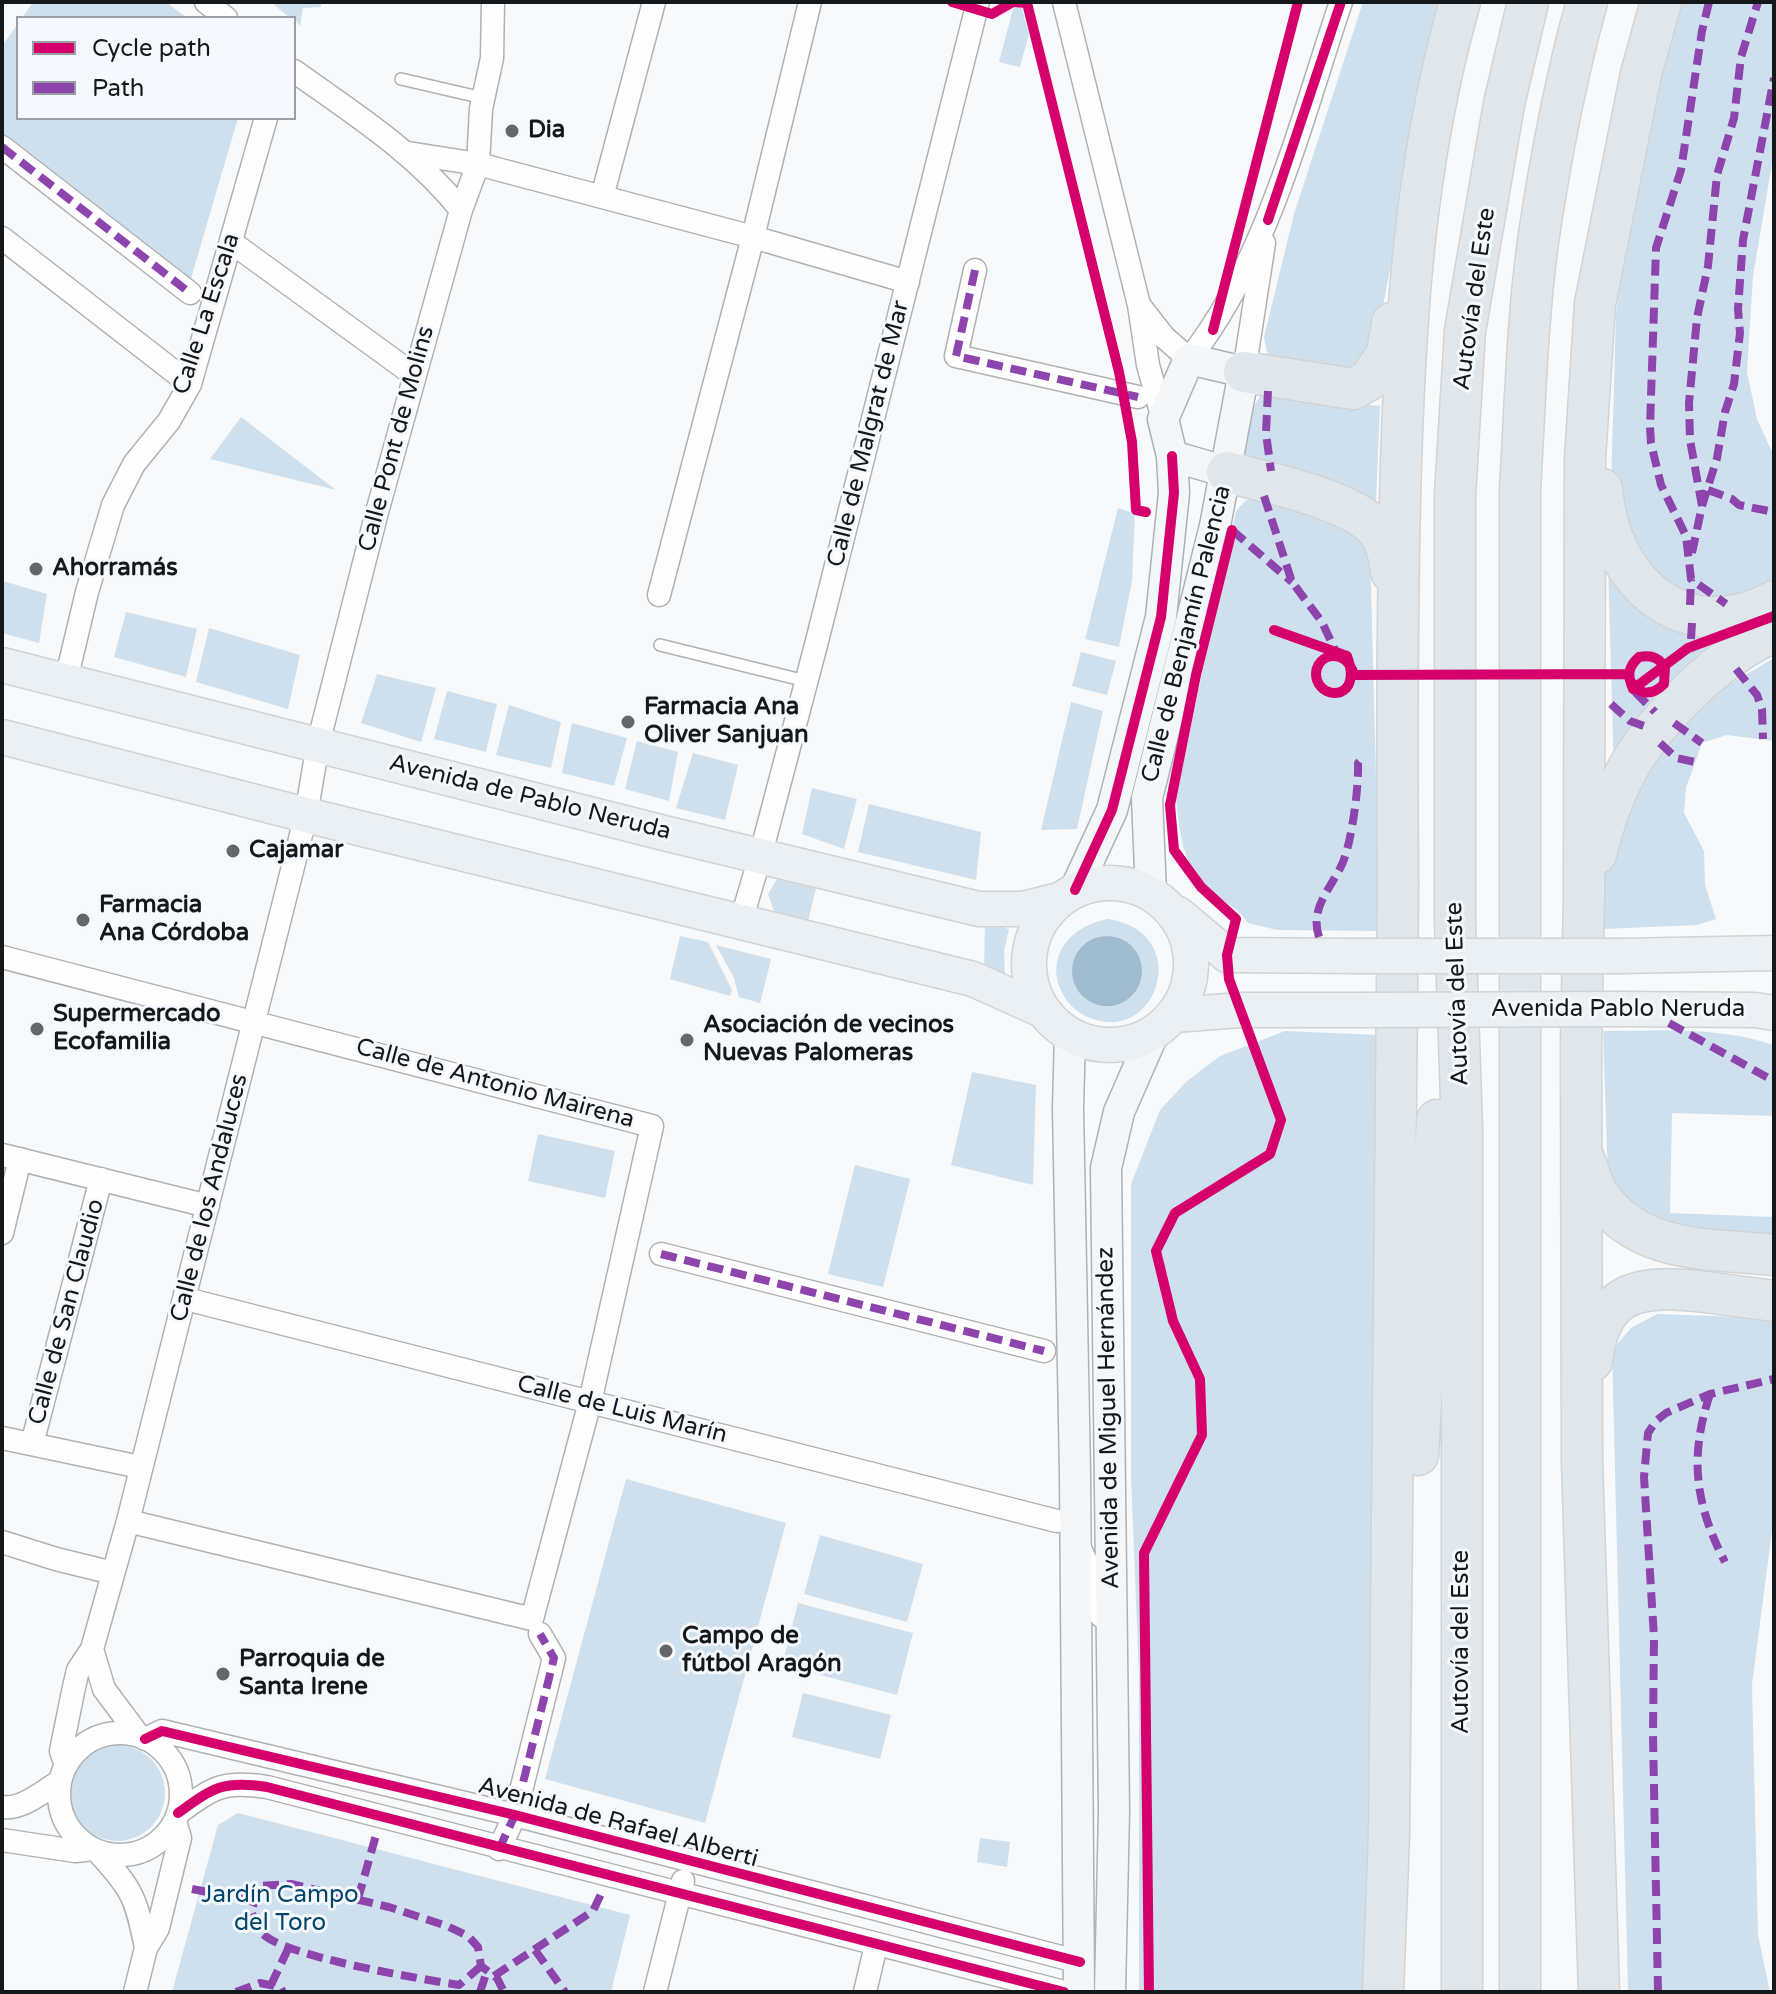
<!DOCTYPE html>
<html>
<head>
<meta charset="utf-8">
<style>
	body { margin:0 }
	#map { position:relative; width:1776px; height:1994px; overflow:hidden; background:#f7f9fb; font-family:"Varela Round",sans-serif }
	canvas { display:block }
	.frame { position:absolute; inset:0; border:4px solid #14181b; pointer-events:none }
	.legend { position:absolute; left:16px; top:16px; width:280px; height:104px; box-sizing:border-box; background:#f5f9fd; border:2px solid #9b9fa3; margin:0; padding:10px 14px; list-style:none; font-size:24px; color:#14181b }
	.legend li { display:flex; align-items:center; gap:16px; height:40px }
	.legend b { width:40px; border:2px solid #9b9fa3 }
</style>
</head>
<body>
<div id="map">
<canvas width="1776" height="1994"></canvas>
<div class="frame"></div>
<ul class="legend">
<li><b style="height:10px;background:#d6006c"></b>Cycle path</li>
<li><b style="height:10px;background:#8e44ad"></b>Path</li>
</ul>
</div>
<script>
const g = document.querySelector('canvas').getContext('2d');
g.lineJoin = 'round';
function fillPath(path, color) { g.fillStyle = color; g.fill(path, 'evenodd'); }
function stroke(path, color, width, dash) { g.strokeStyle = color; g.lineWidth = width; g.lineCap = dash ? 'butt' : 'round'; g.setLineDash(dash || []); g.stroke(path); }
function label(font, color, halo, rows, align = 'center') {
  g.font = font + ' "Varela Round",sans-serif'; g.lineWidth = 6; g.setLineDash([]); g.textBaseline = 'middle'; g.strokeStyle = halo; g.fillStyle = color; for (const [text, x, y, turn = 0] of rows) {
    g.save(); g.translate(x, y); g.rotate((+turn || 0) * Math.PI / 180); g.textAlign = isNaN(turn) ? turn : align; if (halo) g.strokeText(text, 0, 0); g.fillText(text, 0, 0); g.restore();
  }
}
const green = new Path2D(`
	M33,2H166L187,18H22Z
	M271,2H321V7L303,8L300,26L294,18H290Z
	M1363,2H1443L1373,356L1343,374L1278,362L1267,353L1264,337L1294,214Z
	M1675,2H1774V152L1753,276L1747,372L1757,419L1774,456V577C1749,599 1718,600 1686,606L1643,576L1611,488L1616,313L1630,202Z
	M1018,7L1022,8L1029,34L1020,67L999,62L1013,9Z
	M18,24V118H238L185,299L2,152V46Z
	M1261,395L1380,406L1376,502L1244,457L1254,406Z
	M241,417L336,490L210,459Z
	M1246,500H1263L1357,532L1369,554L1371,586L1380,931L1277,930L1248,923C1238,907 1223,902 1209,891C1183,868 1179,830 1176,798L1236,511Z
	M1118,508L1135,514L1132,581L1119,647L1085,639Z
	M1608,566L1745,623L1614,773Z
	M3,581L47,594L39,643L2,633Z
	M126,612L197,629L186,677L114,657Z
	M209,628L300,655L288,709L196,682Z
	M1081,652L1116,661L1107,695L1072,686Z
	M1774,658V741L1727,735L1702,743L1686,788L1684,813L1704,851L1705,885L1716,919L1697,925L1602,929L1604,850L1682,712Z
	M377,674L436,688L421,742L361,723Z
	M447,691L497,704L486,752L434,739Z
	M1071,702L1103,711L1077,829L1041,830Z
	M509,705L561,722L551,768L496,755Z
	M572,723L627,738L614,786L562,773Z
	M637,741L678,752L669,801L625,789Z
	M693,753L738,765L725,820L676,808Z
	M812,788L857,799L844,849L802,834Z
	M869,804L981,832L976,880L858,852Z
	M782,871L818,880L808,921L801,925L776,917L768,894Z
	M1109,919C1194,933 1158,1045 1090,1018C1077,1013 1065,1002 1060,988C1046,952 1075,924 1109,919ZM1140,959C1146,990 1124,1011 1093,1003Z
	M985,923L1009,929L1004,951L1005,976L984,971Z
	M680,936L708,942L732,990L730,996L670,979Z
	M716,945L771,959L760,1003L739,997L734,978Z
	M1285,1031L1380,1035L1373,1992H1139V1675L1131,1476V1184L1160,1110L1186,1082L1220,1056Z
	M1603,1031C1661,1031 1719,1026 1774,1045V1116L1672,1113L1670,1213L1774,1217V1234L1759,1235L1670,1227L1628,1203L1608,1179Z
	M972,1072L1036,1085L1033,1185L951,1165Z
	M538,1134L615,1151L605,1198L528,1181Z
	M855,1165L910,1179L883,1287L828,1274Z
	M1657,1314L1770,1318L1774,1321V1516L1752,1684L1758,1935L1770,1992H1628L1612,1350L1631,1328Z
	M626,1479L786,1523L705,1823L545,1779Z
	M820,1535L923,1564L907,1622L804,1594Z
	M798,1603L913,1633L897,1695L782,1665Z
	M803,1693L891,1715L880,1759L792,1737Z
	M69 1793a48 48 0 1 1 96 0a48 48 0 1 1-96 0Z
	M238,1813L630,1915L611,1992H172L218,1825Z
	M980,1838L1010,1842L1007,1867L977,1862Z`);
const water = new Path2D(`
	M1072 971a35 35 0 1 1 70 0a35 35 0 1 1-70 0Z`);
const lane = new Path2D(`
	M401,79L483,98
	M660,645L806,681`);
const street = new Path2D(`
	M206,2L226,18
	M1064,2L1139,305L1148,365L1163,419
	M294,71C354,114 415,152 461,210
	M2,147L190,293
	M408,153L478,164L753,237L908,282
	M602,197L654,2
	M2,238L190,384
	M231,242L414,375
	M975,270L956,356L1138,397
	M1139,305L1164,337L1189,359C1267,261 1301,120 1341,2
	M1244,372L1264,243
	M659,595L753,237L810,2
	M66,680L87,592L113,505L134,464L169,421L190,384L266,118
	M741,921L760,857L816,645L978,2
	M2,957L652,1126L590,1402L532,1619L128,1521
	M2,1155L208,1206
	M2,1233L20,1159
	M661,1254L1044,1351
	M186,1299L1057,1521
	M2,1438L140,1467
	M32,1444L101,1179
	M2,1542L56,1559L113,1573
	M1079,1546L1093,1577L1101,1616
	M92,1649L104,1689L139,1736
	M59 1794a61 61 0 1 1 122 0a61 61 0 1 1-122 0Z
	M145,1739L162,1731L515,1815L1080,1962
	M66,1766L61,1751L74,1687L78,1670L92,1649L128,1521L306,815L318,744L377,512L461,210L478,164L481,109L492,58L493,2
	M2,1807C22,1810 44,1791 60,1781
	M178,1813C213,1788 222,1780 267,1787L1064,1992
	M2,1840L75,1851L93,1849
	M499,1849L515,1815L554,1658L540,1634
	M98,1852C133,1890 136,1898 146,1948
	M135,1992L146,1948L158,1928L180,1838L175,1821
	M655,1992L683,1881
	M865,1992L876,1945`);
const secondary = new Path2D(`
	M1172,456L1227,472
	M1075,890L1112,810L1161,617L1174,493L1172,456L1163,419L1189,359L1244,372L1215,526L1147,798L1151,893
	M1070,1034L1068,1108L1075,1473L1079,1992
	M1110,1992L1114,1811L1106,1168L1119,1112L1154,1032`);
const primary = new Path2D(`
	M2,665L664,833L979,909H1023L1059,900
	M2,737L306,815L973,979L1044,1011
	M1029 964a81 81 0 1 1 162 0a81 81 0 1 1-162 0Z
	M1178,914L1227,955L1359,956
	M1621,956L1774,953
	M1622,1009L1755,1010L1774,1013
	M1174,1015L1241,1010H1360`);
const highway = new Path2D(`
	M1244,372L1353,389L1369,380L1387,354L1392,323
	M1227,472C1265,482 1355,500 1378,531C1386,543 1390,558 1391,572
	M1602,489C1609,581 1683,650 1774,601
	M1596,854C1603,825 1614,794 1628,768C1657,717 1720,655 1774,632
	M1584,1159C1589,1170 1592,1184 1598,1194C1639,1255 1709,1248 1774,1255
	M1592,1361C1601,1287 1642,1285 1705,1292C1728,1295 1751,1298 1774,1301
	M1418,1455L1437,1120
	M1383,1992L1389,1834L1398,884C1397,757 1397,629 1400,501C1404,333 1413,165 1460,2
	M1462,1992V1129L1455,921V495L1465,331L1504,104L1528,2
	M1520,1992V490C1525,407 1527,323 1538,241C1550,161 1565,80 1587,2
	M1599,1992L1582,1461L1581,1044L1584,896L1585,459L1595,304L1641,74L1661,2`);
const primaryBridge = new Path2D(`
	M1359,956H1621
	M1360,1010L1622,1009`);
const quiet = new Path2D(`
	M1709,2L1702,31L1681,170L1656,248L1650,427L1651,443L1661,485L1686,536L1691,579L1726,604
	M2,147L190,293
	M975,270L956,356L1138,397
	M1268,391L1266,433L1271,471
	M1708,490L1732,499L1739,505L1774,512
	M1264,496L1292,582L1322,622L1335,650
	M1702,506L1690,440L1689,403L1697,318L1708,266L1717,175L1734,118L1741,57L1758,2
	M1232,530L1292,582
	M1692,553L1702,506L1717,458L1725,412L1734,384L1740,333L1738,309L1743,240L1774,78
	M1690,605L1691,579
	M1691,639L1692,623
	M1736,669L1757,695L1762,709L1763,739
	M1635,692L1655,712
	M1611,704L1630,721L1644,726
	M1674,723L1702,743
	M1660,743L1676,758L1695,762
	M1319,937C1309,907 1332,888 1343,862C1352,840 1359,786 1358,763L1362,759
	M1669,1023L1774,1081
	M661,1254L1044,1351
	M1710,1394C1689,1457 1695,1504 1725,1562
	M499,1849L515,1815L554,1658L540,1634
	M192,1889L255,1901
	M358,1899L376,1835
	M535,1950L565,1992
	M481,1966L459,1985C422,1979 284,1957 262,1933C257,1928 254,1918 251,1911L261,1886L291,1884L389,1907L447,1926L468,1936L478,1947L481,1966L497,1978L504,1992
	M494,1976L593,1911L601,1894
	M271,1985L288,1949
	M236,1992L260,1983L280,1987L283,1992
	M480,1992L487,1971
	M1658,1992L1653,1736L1654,1637L1644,1477L1648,1433L1656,1421L1666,1413L1710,1394L1774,1379`);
const cycleway = new Path2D(`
	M952,2L992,14L1013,2L1027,3L1119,372L1132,442L1136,510L1146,512
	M1268,220L1341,2
	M1213,330L1298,2
	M1274,630L1347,656C1363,699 1324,701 1317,680C1310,656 1345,643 1354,675L1628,674C1633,693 1649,699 1664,684L1665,667C1658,657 1651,655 1639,657C1628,667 1627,675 1633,689L1688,648L1774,616
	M1075,890L1112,810L1161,617L1174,493L1172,456
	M145,1739L162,1731L515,1815L1080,1962
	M178,1813C213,1788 222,1780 267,1787L1064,1992
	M1149,1992L1144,1553L1202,1435L1200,1379L1173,1321L1156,1251L1175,1213L1270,1154L1281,1120L1229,979L1227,955L1236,919L1201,887L1174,850L1170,805L1196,675L1232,530`);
const markers = [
	[512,131,8,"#636769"],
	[36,569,8,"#636769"],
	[628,722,8,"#636769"],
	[233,851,8,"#636769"],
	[83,920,8,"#636769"],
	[37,1029,8,"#636769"],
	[687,1040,8,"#636769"],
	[666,1651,8,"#636769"],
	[223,1674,8,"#636769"]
];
const poiNames = [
	["Dia",528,131],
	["Ahorramás",52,569],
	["Farmacia Ana",644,708],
	["Oliver Sanjuan",644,736],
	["Cajamar",249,851],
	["Farmacia",99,906],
	["Ana Córdoba",99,934],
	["Supermercado",53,1015],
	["Ecofamilia",53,1043],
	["Asociación de vecinos",703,1026],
	["Nuevas Palomeras",703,1054],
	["Campo de",682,1637],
	["fútbol Aragón",682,1665],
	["Parroquia de",239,1660],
	["Santa Irene",239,1688]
];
const streetNames = [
	["Autovía del Este",1475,299,-82],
	["Calle La Escala",207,314,-72],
	["Calle de Malgrat de Mar",869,434,-76],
	["Calle Pont de Molins",397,439,-75],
	["Calle de Benjamín Palencia",1187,634,-76],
	["Avenida de Pablo Neruda",530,798,14],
	["Autovía del Este",1458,994,-92],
	["Avenida Pablo Neruda",1618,1010],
	["Calle de Antonio Mairena",495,1084,15],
	["Calle de los Andaluces",210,1198,-76],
	["Calle de San Claudio",67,1312,-75],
	["Calle de Luis Marín",622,1410,14],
	["Avenida de Miguel Hernández",1109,1418,-91],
	["Autovía del Este",1462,1642,-90],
	["Avenida de Rafael Alberti",618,1823,15]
];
const parkNames = [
	["Jardín Campo",280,1896],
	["del Toro",280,1924]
];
fillPath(green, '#cee0ee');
fillPath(water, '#a1bbce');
stroke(lane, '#afb2b4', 14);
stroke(street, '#afb2b4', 25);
stroke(secondary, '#afb2b4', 33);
stroke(primary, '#d1d3d4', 37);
stroke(highway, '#d1d3d4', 43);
stroke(lane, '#fefefe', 11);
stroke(street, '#fefefe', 22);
stroke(secondary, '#f4f7f9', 30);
stroke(primary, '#ebf0f4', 34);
stroke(highway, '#dfe7ed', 40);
stroke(primaryBridge, '#d1d3d4', 37, []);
stroke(primaryBridge, '#ebf0f4', 34);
stroke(quiet, '#8e44ad', 8, [16, 8]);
stroke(cycleway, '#d6006c', 10);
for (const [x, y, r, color] of markers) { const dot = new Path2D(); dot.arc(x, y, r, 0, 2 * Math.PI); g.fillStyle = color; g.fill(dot); stroke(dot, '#f5f9fd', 3); }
label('bold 24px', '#14181b', '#f5f9fd', poiNames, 'left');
label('24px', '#14181b', '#f5f9fd', streetNames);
label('24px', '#004569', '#f5f9fd', parkNames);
</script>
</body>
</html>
